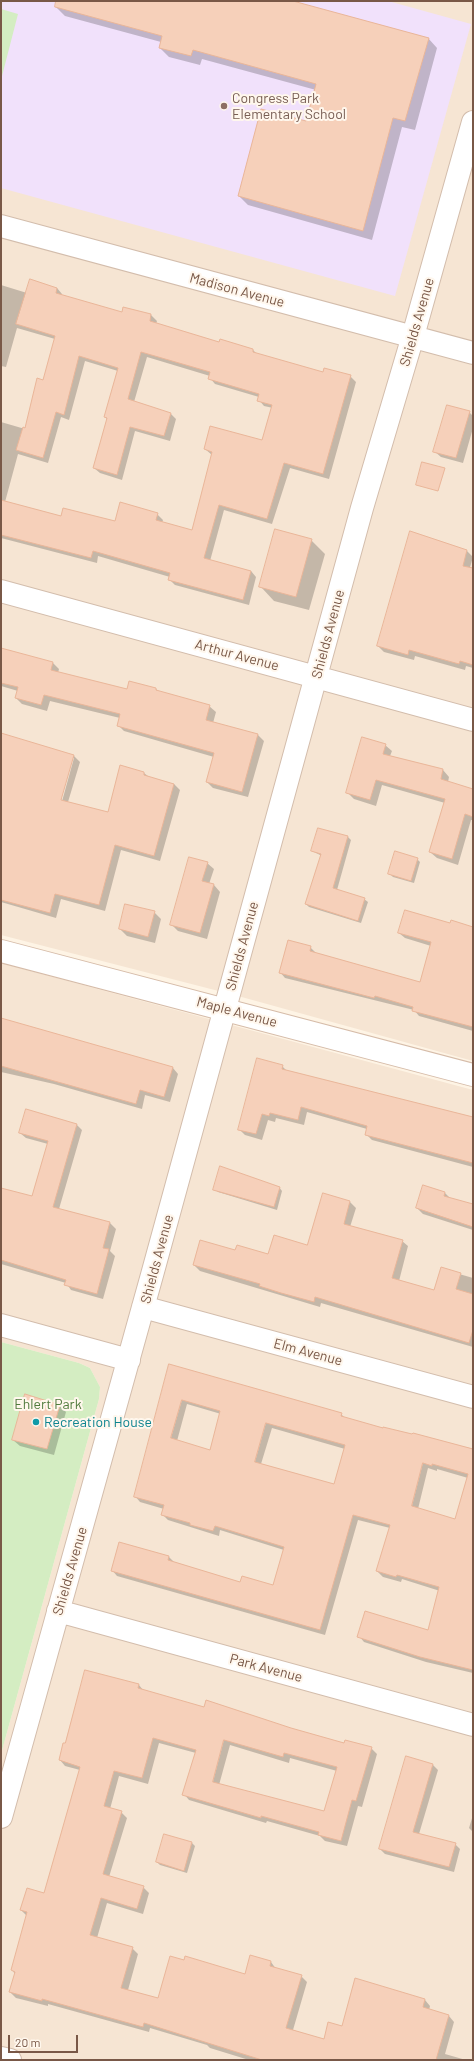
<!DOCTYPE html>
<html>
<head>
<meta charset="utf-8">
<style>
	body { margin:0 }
	#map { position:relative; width:474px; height:2061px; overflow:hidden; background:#fef4e5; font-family:Barlow,sans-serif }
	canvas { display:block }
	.frame { position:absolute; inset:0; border:2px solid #795847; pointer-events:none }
	.scale { position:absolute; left:8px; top:2035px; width:70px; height:18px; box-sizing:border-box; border:2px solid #795847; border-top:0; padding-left:5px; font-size:12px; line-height:14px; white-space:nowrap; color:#795847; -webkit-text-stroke:3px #fff7ed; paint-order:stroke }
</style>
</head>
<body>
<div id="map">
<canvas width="474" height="2061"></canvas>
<div class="frame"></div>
<div class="scale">20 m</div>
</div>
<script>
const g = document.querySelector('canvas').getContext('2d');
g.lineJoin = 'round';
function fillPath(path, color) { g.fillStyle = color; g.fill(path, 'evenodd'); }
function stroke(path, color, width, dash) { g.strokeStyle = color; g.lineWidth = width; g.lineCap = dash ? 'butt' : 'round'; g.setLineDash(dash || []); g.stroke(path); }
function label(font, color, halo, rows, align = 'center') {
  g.font = font + ' Barlow,sans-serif'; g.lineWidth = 4; g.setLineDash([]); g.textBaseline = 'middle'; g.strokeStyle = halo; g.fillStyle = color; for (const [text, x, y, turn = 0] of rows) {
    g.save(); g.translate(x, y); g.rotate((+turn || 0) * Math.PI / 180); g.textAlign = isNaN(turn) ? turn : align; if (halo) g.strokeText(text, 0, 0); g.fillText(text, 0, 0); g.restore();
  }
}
const residential = new Path2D(`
	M1,1H473V1061L238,996L1,935Z
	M1,963L473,1090V2060H1V1754L99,1399L100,1387L90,1368L79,1363L1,1342Z`);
const education = new Path2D(`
	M1,1H388L471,24L395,296L1,188Z`);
const green = new Path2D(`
	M1,9L18,14L1,80Z
	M1,1342L79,1363L90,1368L100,1387L99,1399L1,1754Z`);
const shadow = new Path2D(`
	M58,1H289L428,38L437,48L415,130L402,127L372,240L248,205L239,196L307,122L316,90L202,59L200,65L169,57L160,48L161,42L65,16L56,7Z
	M1,285L27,293L57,288L62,294V296L122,313L124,308L151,315L157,321L156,324L220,343L253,350L258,355L323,374L350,376L356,382L329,479L290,468L272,524L224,510L210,561L251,571L256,577L249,605L175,585L169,579L170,577L98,556L97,563L1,538V422L25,429L44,381L55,339L17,328L6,367L1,366ZM147,357L210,376V378L215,384L259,397V400L264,406L273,408L263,442L205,449L212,455L193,531L162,523L163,520L157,514L116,522L62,517L5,502L18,454L48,463L61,417L69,420L85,361L118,371L105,417L108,420L94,468L100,473L122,480L135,431L170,441L176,419L171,414L134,402Z
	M469,412L473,416V428L463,463L441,457L434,451Z
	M311,540L325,554L309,610L274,601L261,587Z
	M467,551L473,557L460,602L473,605V668L466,666L465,670L415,656L414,660L384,652L378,646Z
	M1,650L53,663L59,669L58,673L128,690L156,689L159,692L209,706L216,712L213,723L258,735L264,741L248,797L213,788L207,782L214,757L124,731L118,725L120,718L50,701L47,711L22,704L16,698L18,691L1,686Z
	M1,738L74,756L80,762L68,802L108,813L144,773L149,777L174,784L180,790L160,861L121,850L105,911L61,899L56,918L1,902ZM72,758H74L61,805L59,804Z
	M385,745L392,751L390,756L443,770L449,777L448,782L473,790V820H471L458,865L437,858L430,852L445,803L382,785L376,806L354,799L348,793Z
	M318,829L348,837L351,840L337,890L364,899L368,902L361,923L309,907L306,904L322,856L312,851Z
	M417,859L420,862L414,883L393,877L390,874Z
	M207,863L214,869L209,884L214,885L220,892L207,939L178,931L171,924Z
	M154,912L161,919L155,943L127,936L120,929Z
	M451,924L473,928V1031L419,1016L414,1010L285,978L280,972L310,947L316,953L421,984L431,946L405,938L399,933Z
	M1,1020L173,1068L178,1074L170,1102L145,1095L142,1109L54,1084L1,1072Z
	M282,1066L287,1071L473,1118V1167L372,1140L366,1134L367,1129L307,1112L304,1125L276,1118L275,1122L268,1120L262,1140L245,1135L239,1129Z
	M76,1124L82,1130L59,1209L110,1223L116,1229L110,1251L115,1256L103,1299L71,1290L66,1283L1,1264V1189L32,1197L48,1144L26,1138L20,1133Z
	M221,1168L279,1187L282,1191L277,1210L218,1192L214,1189Z
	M424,1186L445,1193L451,1199L473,1205V1230L423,1214L417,1208Z
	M350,1202L356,1208L350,1227L402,1241L408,1246L399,1281L435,1292L442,1269L473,1278V1347L321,1303L320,1307L200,1271L194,1265L236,1251L269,1255L308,1246Z
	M169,1365L341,1414L346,1419L384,1429V1428L473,1449V1673L426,1662L364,1642L359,1636L428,1632L440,1591L402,1579L401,1582L383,1577L377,1571L390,1528L358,1520L325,1635L117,1576L112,1570L120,1543L169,1557L174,1562L241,1583L273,1586L284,1550L220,1530L219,1536L168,1520L162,1514L164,1509L140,1502L135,1496ZM187,1404L221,1414L210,1451L177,1441ZM272,1428L345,1449L335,1485L261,1464ZM428,1468L437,1471V1469L468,1478L455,1521L418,1509Z
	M60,1406L66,1412L54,1455L20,1446L13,1440Z
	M139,1685L143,1690L205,1709L344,1744L371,1748L377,1754L362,1807L358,1806L347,1846L325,1841L320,1836L267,1821L266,1823L189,1800L184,1794L196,1753L159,1743L148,1784L119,1776L110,1809L121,1812L127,1818L109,1877L143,1887L149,1893L143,1914L107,1903L97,1938L132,1948L138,1954L128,1990L159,1999L246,1975L271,1962L276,1969L301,1976L307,1982L293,2030L324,2040L342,2027L425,2000L430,2006L429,2010L449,2016L454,2022L445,2054L466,2060H249L210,2048L207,2045L150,2028L149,2032L48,2004V2006L16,1998L10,1992L15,1974L12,1970L27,1916L21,1910L45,1894L80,1770L65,1766L60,1760ZM230,1745L289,1763L290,1758L337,1771L324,1813L219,1785Z
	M433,1765L438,1770L419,1834L455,1844L460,1849L454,1872L385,1854L380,1849Z
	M473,1815V1832L469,1828Z
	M192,1843L195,1846L187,1873L160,1865L157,1862Z`);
const building = new Path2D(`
	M56,1H293L429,38L405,121L393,118L363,231L238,196L261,109L306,121L316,84L193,50L191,56L159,48L162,36L55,7Z
	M30,279L57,288L56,293L122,312L123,307L151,314L150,321L219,342L220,339L253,349V352L323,372L324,368L351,375L323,474L284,463L267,519L219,505L204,558L251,571L243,600L168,580L170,573L93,551L91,558L1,535V500L61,516L63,508L115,521L120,502L158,513L156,520L192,530L212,452L204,449L210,426L262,440L272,405L257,401L259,394L208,379L210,372L141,352L128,399L171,413L164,436L130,427L117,475L93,468L107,418L104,417L118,368L79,356L64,415L56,412L43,458L16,450L23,427L25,428L37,378L43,380L55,336L16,324Z
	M447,405L470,411L456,458L433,452Z
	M422,462L445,468L438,491L416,485Z
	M275,529L312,539L296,597L259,587Z
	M410,531L467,550L463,566L473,568V665L460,661L459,664L409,650L408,655L377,646Z
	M1,648L53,662L51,670L127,689L129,681L156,688V690L210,705L206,720L258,734L242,792L206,782L214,753L117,726L120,714L44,695L41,705L15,698L18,687L1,683Z
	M1,733L74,755L61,800L108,812L120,765L144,772V775L174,784L154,856L115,845L99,905L55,894L50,913L1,900Z
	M362,737L386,744L383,754L443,769L441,779L473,789V817L465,814L452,859L429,852L445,799L376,780L370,800L346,793Z
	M318,828L348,836L333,888L365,898L358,921L305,904L321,854L311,851Z
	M395,851L418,858L411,881L388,874Z
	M189,857L208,862L202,881L214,884L200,933L170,925Z
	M125,904L155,911L148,937L119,929Z
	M405,910L450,923L451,920L473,927V1027L412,1011L413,1007L375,996L374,998L279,973L288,940L311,946L310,951L420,982L431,942L398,933Z
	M1,1018L173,1067L164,1097L140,1090L136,1104L1,1066Z
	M257,1058L283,1065L282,1069L473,1117V1163L365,1135L367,1126L301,1107L298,1120L270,1113L269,1116L262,1114L256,1134L238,1130Z
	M26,1109L77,1124L53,1207L110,1222L103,1248L109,1249L97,1294L64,1285L66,1280L1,1260V1188L32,1196L48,1141L19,1133Z
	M220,1166L280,1187L274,1207L213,1190Z
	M423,1185L445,1192L444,1196L473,1204V1227L416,1208Z
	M323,1193L350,1201L344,1224L403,1240L392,1278L434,1290L441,1267L461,1273L456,1289L473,1294V1330L469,1343L315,1297L314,1302L281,1293L259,1286L260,1284L193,1265L200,1240L235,1250L237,1245L268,1254L274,1235L307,1245Z
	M169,1364L342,1413L341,1416L383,1428V1427L412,1434L413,1433L473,1449V1670L420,1657L357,1637L365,1611L428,1630L439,1587L397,1575L396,1577L376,1571L390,1525L353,1515L320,1630L111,1571L119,1542L169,1556L168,1560L240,1582L242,1576L273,1585L284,1547L215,1526L213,1531L190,1525V1523L161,1515L164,1505L134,1497ZM182,1400L220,1411L210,1450L171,1438ZM266,1423L345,1445L334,1484L255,1462ZM423,1463L432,1466V1464L468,1474L455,1519L412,1506Z
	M25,1394L60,1405L47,1449L12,1440Z
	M85,1670L139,1684L138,1688L204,1707L206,1700L291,1728L344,1743L345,1740L372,1747L356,1801L352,1800L341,1841L318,1835L319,1832L261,1816V1818L182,1795L196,1750L153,1738L142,1778L114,1771L104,1806L122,1811L103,1874L144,1886L137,1909L101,1898L90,1935L133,1947L121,1988L158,1998L170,1956L184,1960L185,1956L245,1974L250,1955L271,1961L270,1966L302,1975L286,2028L324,2039L328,2022L342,2026L355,1978L425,1999L423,2007L449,2015L436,2060H262L144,2023L143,2027L42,1999V2001L9,1992L15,1972L11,1970L27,1912L20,1910L27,1888L44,1893L80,1767L59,1760L63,1743H65ZM224,1740L283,1757L284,1753L337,1767L324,1811L213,1782Z
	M406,1756L433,1764L413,1832L456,1843L449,1867L379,1849Z
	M164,1834L192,1842L184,1871L156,1862Z`);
const street = new Path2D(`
	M1,226L473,353
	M1,591L473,720
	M143,1307L473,1397
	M1,1325L129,1360
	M58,1611L473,1725
	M1,1817L152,1275L362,508L413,336L473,122
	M1,2058L10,2060`);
const secondary = new Path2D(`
	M1,951L473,1075`);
const markers = [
	[224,106,4,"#8d6e63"],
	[36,1422,4,"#0f9aa8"]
];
const educationNames = [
	["Congress Park",232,98],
	["Elementary School",232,114]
];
const streetNames = [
	["Madison Avenue",237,290,15],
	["Shields Avenue",417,322,-74],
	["Shields Avenue",328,634,-75],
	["Arthur Avenue",237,655,15],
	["Shields Avenue",242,946,-75],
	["Maple Avenue",237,1012,15],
	["Shields Avenue",157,1259,-75],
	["Elm Avenue",308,1352,15],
	["Shields Avenue",70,1571,-74],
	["Park Avenue",266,1668,15]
];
const parkNames = [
	["Ehlert Park",48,1404]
];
const cultureNames = [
	["Recreation House",44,1422]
];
fillPath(residential, '#f6e5d3');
fillPath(education, '#f1e1fb');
fillPath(green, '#d4edc2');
fillPath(shadow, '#0003');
fillPath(building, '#f6d0ba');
stroke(building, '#eab699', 1);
stroke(street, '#d3bdac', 24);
stroke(secondary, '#d6bca9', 24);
stroke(street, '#fff', 22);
stroke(secondary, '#fff', 22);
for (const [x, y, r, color] of markers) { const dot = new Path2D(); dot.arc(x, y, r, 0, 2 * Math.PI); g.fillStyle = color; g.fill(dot); stroke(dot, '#fff7ed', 1.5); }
label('14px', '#785e54', '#fff7ed', educationNames, 'left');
label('14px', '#795847', '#fff7ed', streetNames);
label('14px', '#507a3c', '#fff7ed', parkNames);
label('14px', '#0d838f', '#fff7ed', cultureNames, 'left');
</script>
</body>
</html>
